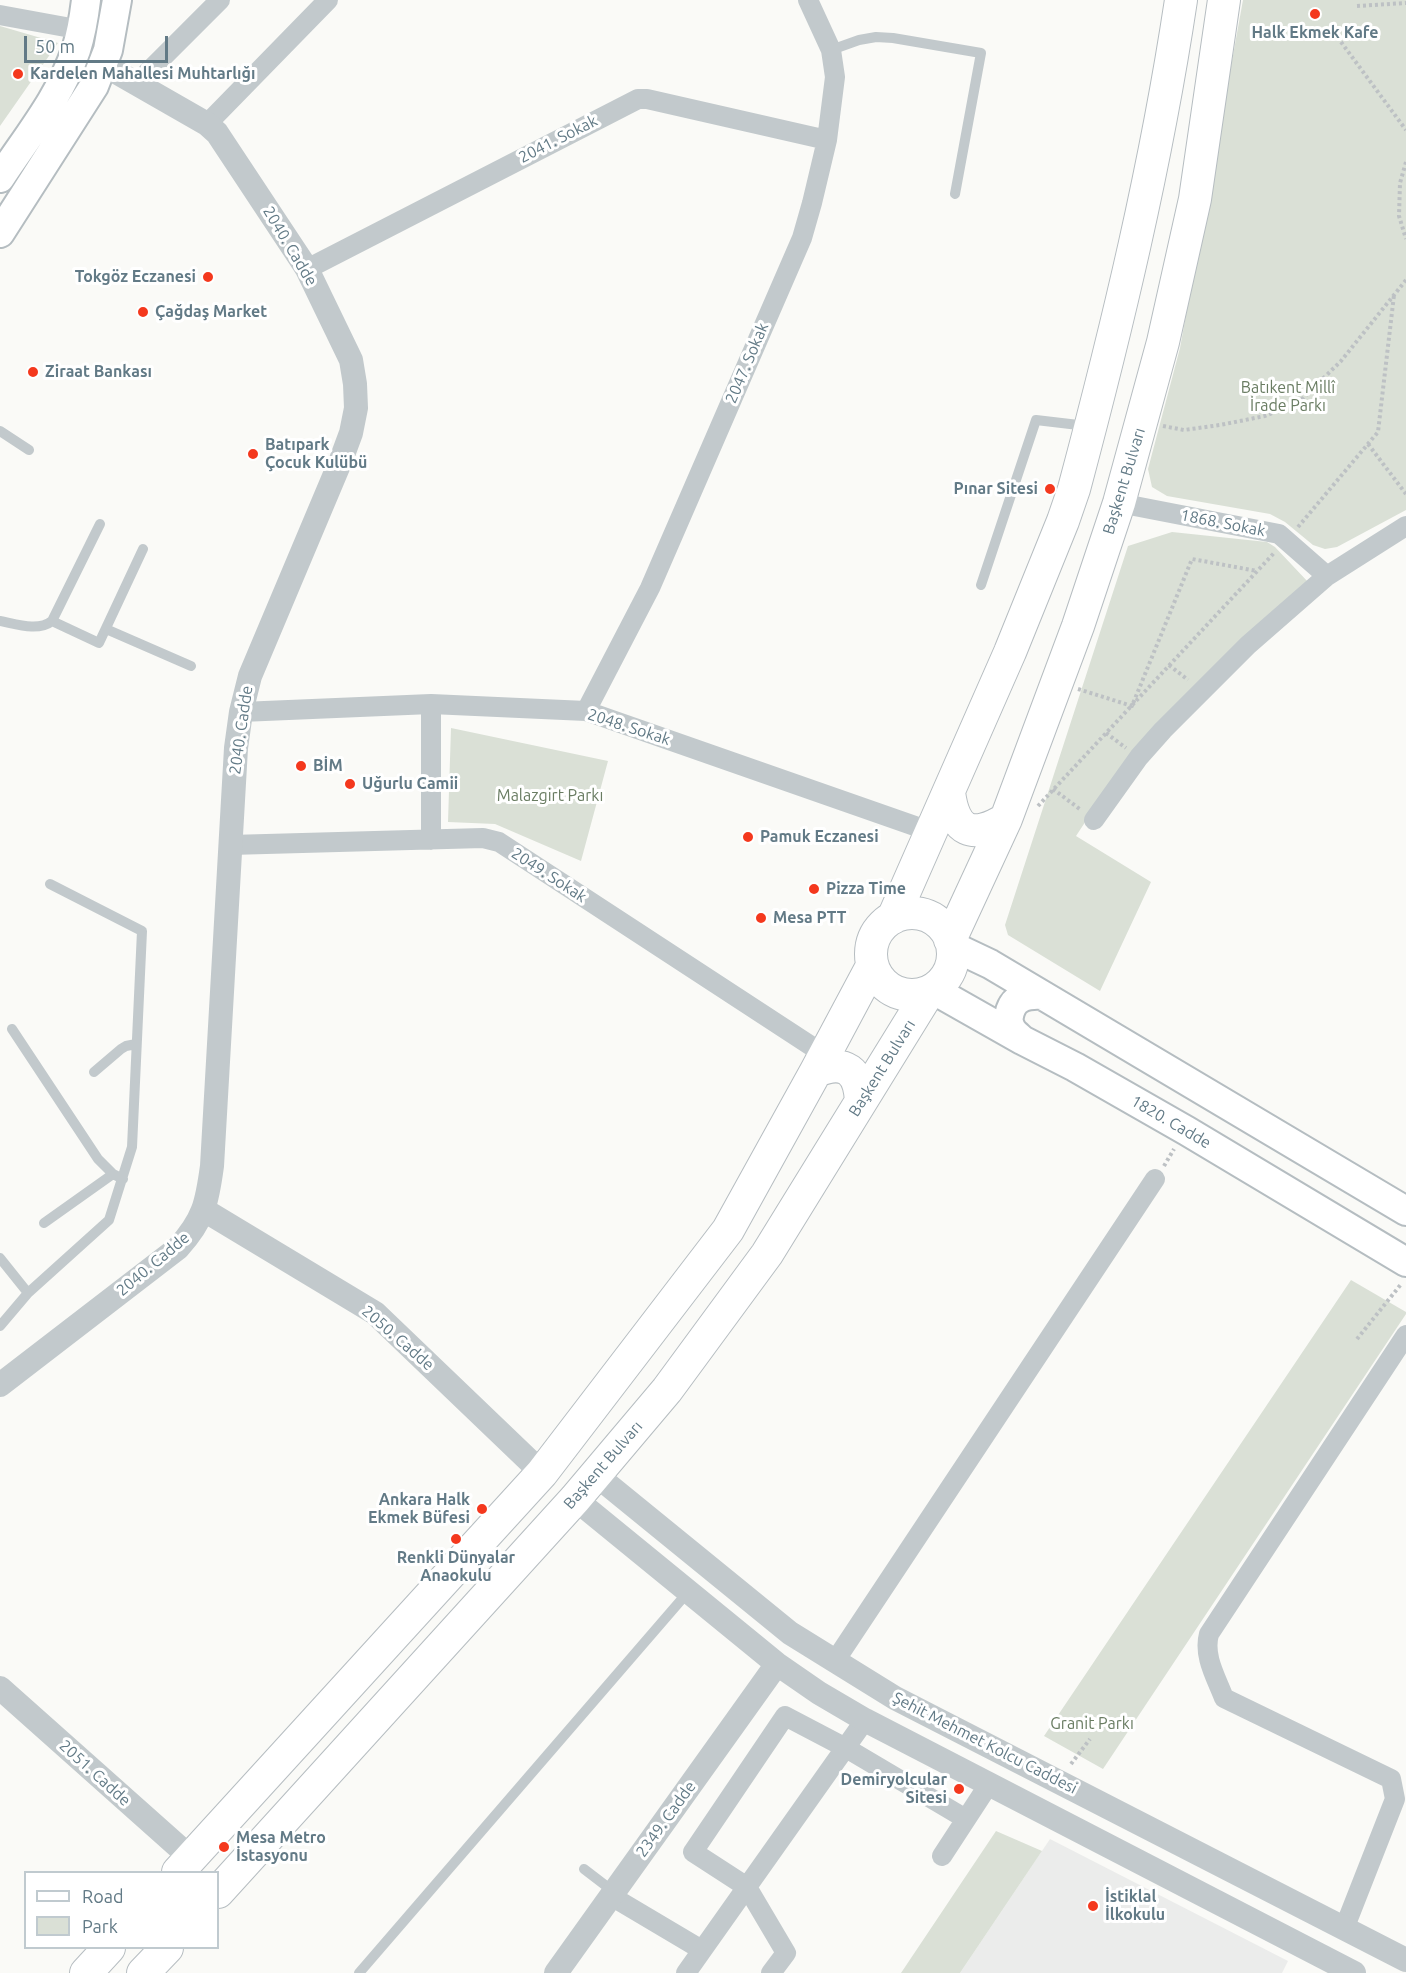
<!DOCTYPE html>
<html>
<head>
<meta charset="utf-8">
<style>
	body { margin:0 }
	#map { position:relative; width:1406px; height:1973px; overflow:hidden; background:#fafaf7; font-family:Ubuntu,sans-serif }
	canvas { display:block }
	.legend { position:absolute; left:24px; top:1871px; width:195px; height:78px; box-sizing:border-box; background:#fff; border:2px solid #c0cacf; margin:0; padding:8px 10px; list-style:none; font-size:18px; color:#627a86 }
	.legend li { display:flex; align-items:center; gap:12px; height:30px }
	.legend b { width:30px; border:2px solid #c0cacf }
	.scale { position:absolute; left:24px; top:36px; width:144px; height:27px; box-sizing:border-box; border:3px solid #627a86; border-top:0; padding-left:8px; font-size:18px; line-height:21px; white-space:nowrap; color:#627a86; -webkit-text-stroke:4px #fff; paint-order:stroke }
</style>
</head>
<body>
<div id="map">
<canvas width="1406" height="1973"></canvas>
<ul class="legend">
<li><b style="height:8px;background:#fff"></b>Road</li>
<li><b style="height:16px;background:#dae0d6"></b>Park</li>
</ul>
<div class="scale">50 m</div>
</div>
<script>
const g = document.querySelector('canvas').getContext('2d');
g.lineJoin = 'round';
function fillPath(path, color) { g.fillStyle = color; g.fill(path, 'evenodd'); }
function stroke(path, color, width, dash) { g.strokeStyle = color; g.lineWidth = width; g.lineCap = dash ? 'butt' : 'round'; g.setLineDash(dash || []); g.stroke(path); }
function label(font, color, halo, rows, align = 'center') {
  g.font = font + ' Ubuntu,sans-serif'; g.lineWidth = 6; g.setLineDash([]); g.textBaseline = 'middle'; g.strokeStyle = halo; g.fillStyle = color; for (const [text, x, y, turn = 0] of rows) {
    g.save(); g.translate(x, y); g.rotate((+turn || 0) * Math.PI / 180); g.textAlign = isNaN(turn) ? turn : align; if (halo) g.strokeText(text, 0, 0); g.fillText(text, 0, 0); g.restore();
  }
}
const built = new Path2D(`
	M1050,1839L1288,1961L1282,1973H960Z`);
const green = new Path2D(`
	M1243,0H1406V510L1337,547L1325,549L1313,545L1285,522L1270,514L1167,496L1152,487L1148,469L1180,348Z
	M0,26L58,43L0,126Z
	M1172,532L1267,542L1275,547L1309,583L1128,757L1076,836L1151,882L1100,991L1008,935L1005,925L1128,546Z
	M451,728L608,761L581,861L495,824L448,822Z
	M1351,1280L1406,1312V1314L1103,1769L1044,1736Z
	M996,1831L1042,1851L960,1973H901Z`);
const path = new Path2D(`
	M1357,6L1406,3
	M1341,42L1406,130
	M1406,162L1400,183L1399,216L1406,239
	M1163,426L1184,430L1220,425L1265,416L1299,402L1341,361L1406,280
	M1368,444L1406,494
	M1298,527L1378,432L1394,295
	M1169,665L1188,680
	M1078,689L1132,706L1192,559L1257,571
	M1106,733L1126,748
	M1053,789L1081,810
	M1038,806L1275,552
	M1164,1166L1174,1149
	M1357,1339L1402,1283
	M1071,1764L1090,1739`);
const service = new Path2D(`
	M831,50L859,40L876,37L893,38L981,53L955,194
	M0,431L29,450
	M981,585L1036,420L1087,426
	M0,621C16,624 38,632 52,621L100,524
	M52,621L99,643L143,549
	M106,629L191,666
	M12,1029L98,1159L113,1174L123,1179
	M94,1072L121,1049L126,1046L136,1044
	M44,1223L113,1174
	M0,1258L28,1293
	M0,1326L28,1293L109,1220L132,1147L142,931L50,884
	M584,1869L614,1892
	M359,1973L688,1592`);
const minor = new Path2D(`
	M0,15L82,30
	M137,83L220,0
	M207,124L328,0
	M307,269L638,99H647L827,140
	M1119,503L1279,534L1327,576L1406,526
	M586,711L650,588L802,238L812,203L827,140L835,77L831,50L808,0
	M241,712L431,704L586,711L932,832
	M1094,820L1139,757L1163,730L1248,645L1327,576
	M431,840V704
	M230,845L483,838L499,842L825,1055
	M835,1661L1155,1179
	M942,1856L989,1784
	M611,1896L702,1950
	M1344,1929L1395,1799L1391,1779L1224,1698C1216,1677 1203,1656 1209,1634L1406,1335
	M686,1973L865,1720
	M771,1973L786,1953L747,1887L693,1852L785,1716L846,1748L966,1819`);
const tertiary = new Path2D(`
	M204,1210L375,1313L542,1473
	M0,1385L178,1248C204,1219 207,1203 212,1166L236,748L241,712L250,676L341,460L351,433L356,408L355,384L351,360L307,269L217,133L207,124L104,65
	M596,1475L790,1633L895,1698L1406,1960
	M575,1499L777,1664L819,1693L865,1720L1354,1973
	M0,1688L191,1858
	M556,1973L777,1664`);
const secondary = new Path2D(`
	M0,178C27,137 60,97 76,50C81,34 84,17 86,0
	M0,233L94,86L108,50L117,0
	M952,946L990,964L1406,1211
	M932,989L1022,1040L1075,1067L1187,1131L1406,1262
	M1022,1040C1019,1037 1014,1033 1012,1030C1009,1025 1008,1020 1009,1016C1012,998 1025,994 1042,995`);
const primary = new Path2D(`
	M949,792C954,832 972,840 1006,819
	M871 954a41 41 0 1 1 82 0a41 41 0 1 1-82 0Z
	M893,918L1010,652L1063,521L1074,489C1117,328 1156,166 1181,0
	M950,940L1006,819L1078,626L1119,503L1163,342L1195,199L1224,0
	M816,1071C846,1059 859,1071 861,1101
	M178,1872L542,1473L728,1230L816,1071L872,966
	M218,1892L575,1499L667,1390L767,1254L928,993
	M86,1973L109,1948
	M143,1973L167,1948`);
const markers = [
	[1315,14,6,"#f4381d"],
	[18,74,6,"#f4381d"],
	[208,277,6,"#f4381d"],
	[143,312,6,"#f4381d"],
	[33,372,6,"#f4381d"],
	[253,454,6,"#f4381d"],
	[1050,489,6,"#f4381d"],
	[301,766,6,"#f4381d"],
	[350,784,6,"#f4381d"],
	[748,837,6,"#f4381d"],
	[814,889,6,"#f4381d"],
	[761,918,6,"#f4381d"],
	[482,1509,6,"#f4381d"],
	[456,1539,6,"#f4381d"],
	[959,1789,6,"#f4381d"],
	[224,1847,6,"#f4381d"],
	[1093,1906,6,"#f4381d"]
];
const poiNames = [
	["Halk Ekmek Kafe",1315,33,"center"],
	["Kardelen Mahallesi Muhtarlığı",30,74],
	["Tokgöz Eczanesi",196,277,"right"],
	["Çağdaş Market",155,312],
	["Ziraat Bankası",45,372],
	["Batıpark",265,445],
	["Çocuk Kulübü",265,463],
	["Pınar Sitesi",1038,489,"right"],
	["BİM",313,766],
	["Uğurlu Camii",362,784],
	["Pamuk Eczanesi",760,837],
	["Pizza Time",826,889],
	["Mesa PTT",773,918],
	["Ankara Halk",470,1500,"right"],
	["Ekmek Büfesi",470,1518,"right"],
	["Renkli Dünyalar",456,1558,"center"],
	["Anaokulu",456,1576,"center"],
	["Demiryolcular",947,1780,"right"],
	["Sitesi",947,1798,"right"],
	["Mesa Metro",236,1838],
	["İstasyonu",236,1856],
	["İstiklal",1105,1897],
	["İlkokulu",1105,1915]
];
const streetNames = [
	["2041. Sokak",558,139,-27],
	["2040. Cadde",290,246,59],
	["2047. Sokak",747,363,-67],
	["Başkent Bulvarı",1124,481,-73],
	["1868. Sokak",1223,523,11],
	["2048. Sokak",629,727,18],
	["2040. Cadde",241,730,-82],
	["2049. Sokak",549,875,33],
	["Başkent Bulvarı",882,1068,-58],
	["1820. Cadde",1171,1122,30],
	["2040. Cadde",153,1264,-40],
	["2050. Cadde",398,1338,41],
	["Başkent Bulvarı",603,1465,-49],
	["Şehit Mehmet Kolcu Caddesi",985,1743,27],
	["2051. Cadde",95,1773,42],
	["2349. Cadde",666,1819,-54]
];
const parkNames = [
	["Batıkent Millî",1288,388],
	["İrade Parkı",1288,406],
	["Malazgirt Parkı",550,796],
	["Granit Parkı",1092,1724]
];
fillPath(built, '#ebeceb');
fillPath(green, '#dae0d6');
stroke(secondary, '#b5bdc1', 32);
stroke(primary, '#b6bdc1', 34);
stroke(path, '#bdc1c4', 4, [3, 3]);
stroke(service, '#c2c9cc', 10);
stroke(minor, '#c2c9cc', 20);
stroke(tertiary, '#c2c9cc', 24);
stroke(secondary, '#fff', 28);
stroke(primary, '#fff', 32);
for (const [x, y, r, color] of markers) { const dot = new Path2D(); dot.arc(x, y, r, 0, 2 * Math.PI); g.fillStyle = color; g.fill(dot); stroke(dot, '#fff', 2); }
label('bold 16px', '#627a86', '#fff', poiNames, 'left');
label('16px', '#627a86', '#fff', streetNames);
label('16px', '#697c62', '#fff', parkNames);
</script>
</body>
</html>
